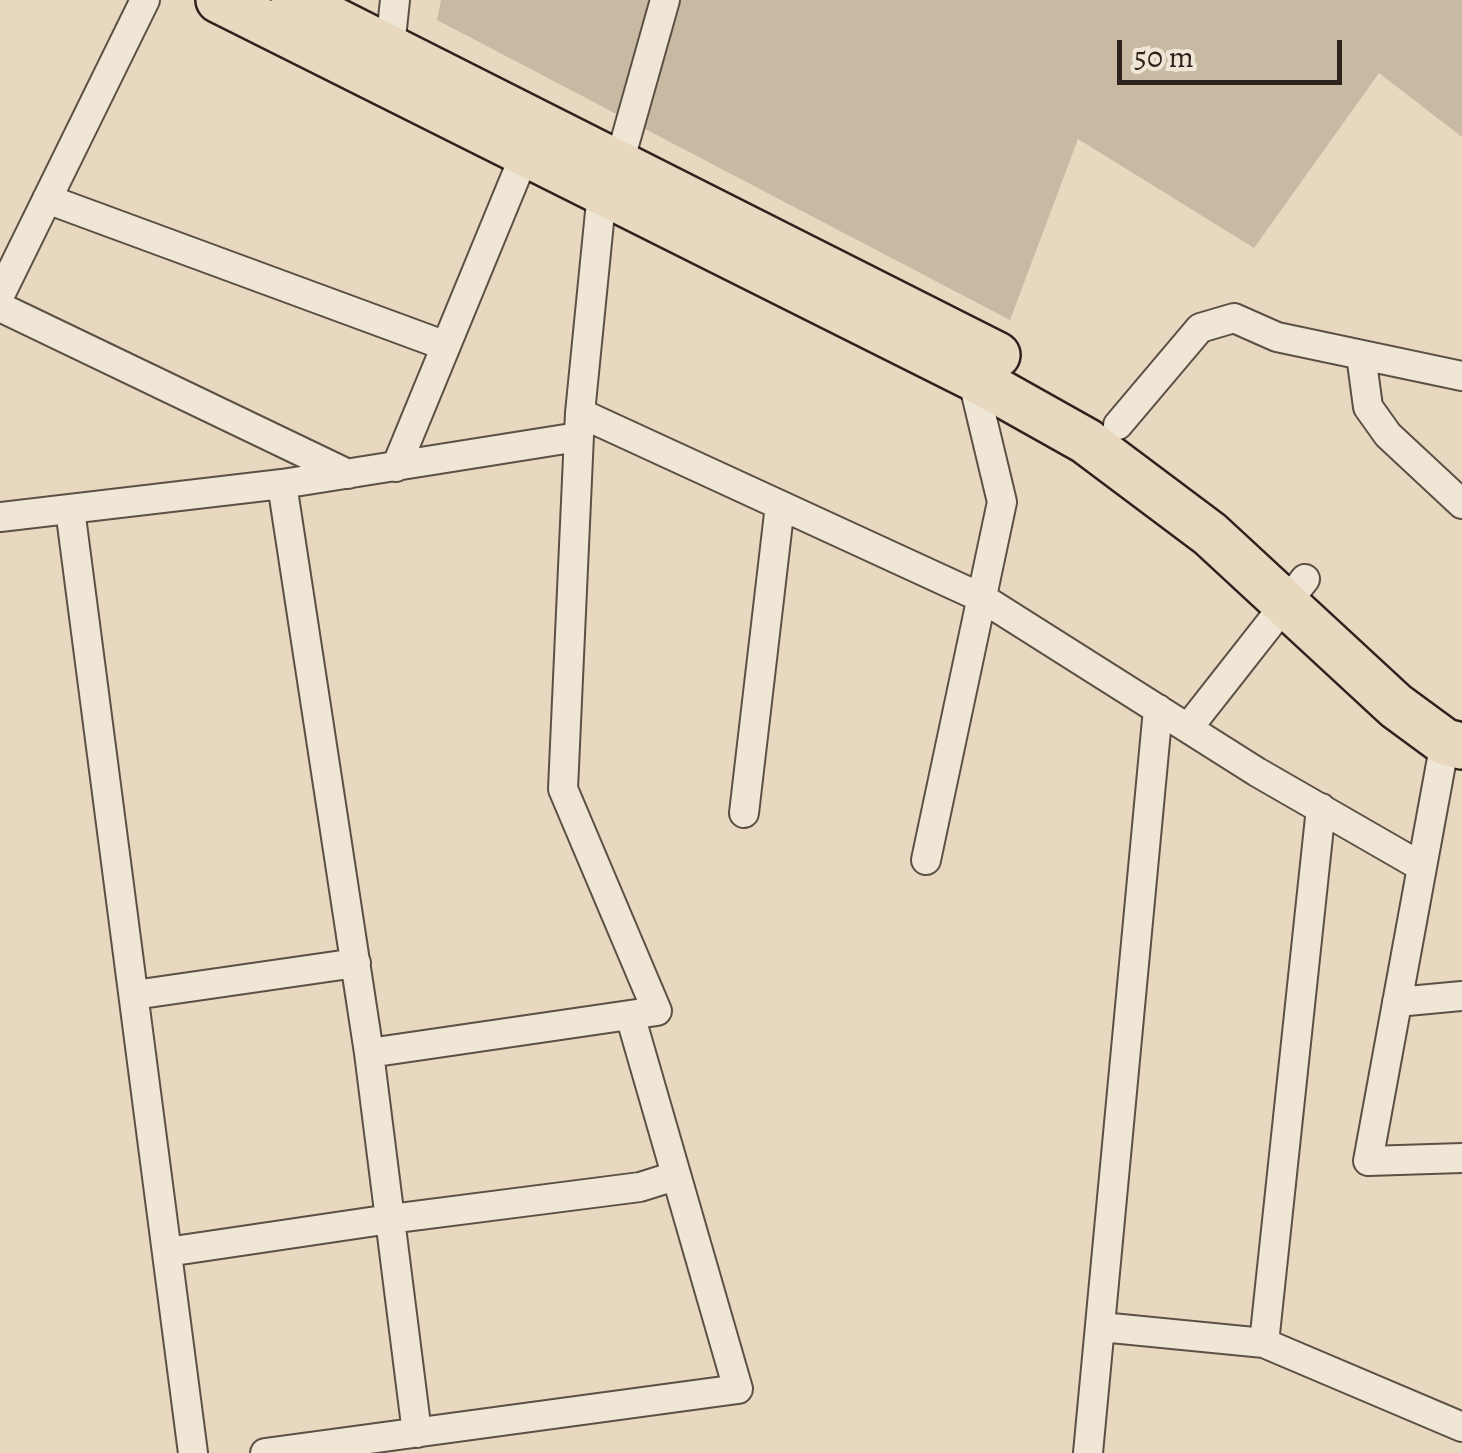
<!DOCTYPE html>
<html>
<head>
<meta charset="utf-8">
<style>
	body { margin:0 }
	#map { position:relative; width:1462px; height:1453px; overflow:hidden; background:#e7d8bf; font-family:Alegreya,serif }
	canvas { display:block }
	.scale { position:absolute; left:1117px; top:40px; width:225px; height:45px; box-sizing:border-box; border:5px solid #2e221d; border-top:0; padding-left:12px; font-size:30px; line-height:35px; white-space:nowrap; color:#2e221d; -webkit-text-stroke:8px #efe6d5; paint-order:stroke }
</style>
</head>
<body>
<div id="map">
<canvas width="1462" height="1453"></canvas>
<div class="scale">50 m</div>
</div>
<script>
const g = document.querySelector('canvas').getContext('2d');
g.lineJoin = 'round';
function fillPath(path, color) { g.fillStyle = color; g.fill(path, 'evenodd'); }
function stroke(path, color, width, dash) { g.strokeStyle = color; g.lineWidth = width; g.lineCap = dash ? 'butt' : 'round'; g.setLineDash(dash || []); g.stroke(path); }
const green = new Path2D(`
	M441,0H1462V137L1379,73L1254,248L1078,139L1010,320L437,20Z`);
const minor = new Path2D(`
	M383,59L390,47L395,0
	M619,163L665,0
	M602,192L580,413L982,598L1257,772L1422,867
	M47,199L446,346
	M0,295L145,0
	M0,307L348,474
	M1361,355L1368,407L1388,435L1462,504
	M1118,425L1200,328L1234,318L1277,337L1462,376
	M578,437L282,484L369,1053L657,1011L563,789L580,413
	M396,467L525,154
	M70,509L193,1453
	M0,517L282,484
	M1188,728L1305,579
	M1445,742L1368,1161L1462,1158
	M744,813L780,505
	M926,860L1002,502L972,377
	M134,995L356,963
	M1397,1002L1462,996
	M369,1053L417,1433
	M167,1252L390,1219L640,1187L675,1176
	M1101,1327L1264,1343L1462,1427
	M1264,1343L1321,808
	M265,1453L738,1389L630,1015
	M1088,1453L1158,709`);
const trunk = new Path2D(`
	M219,0L972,377L1086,441L1210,534L1396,706L1445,742L1462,746
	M294,0L997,355`);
fillPath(green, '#c8b9a3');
stroke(minor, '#5c5046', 32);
stroke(trunk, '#2e221d', 50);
stroke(minor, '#efe6d5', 28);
stroke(trunk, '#e7d8bf', 45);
</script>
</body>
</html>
